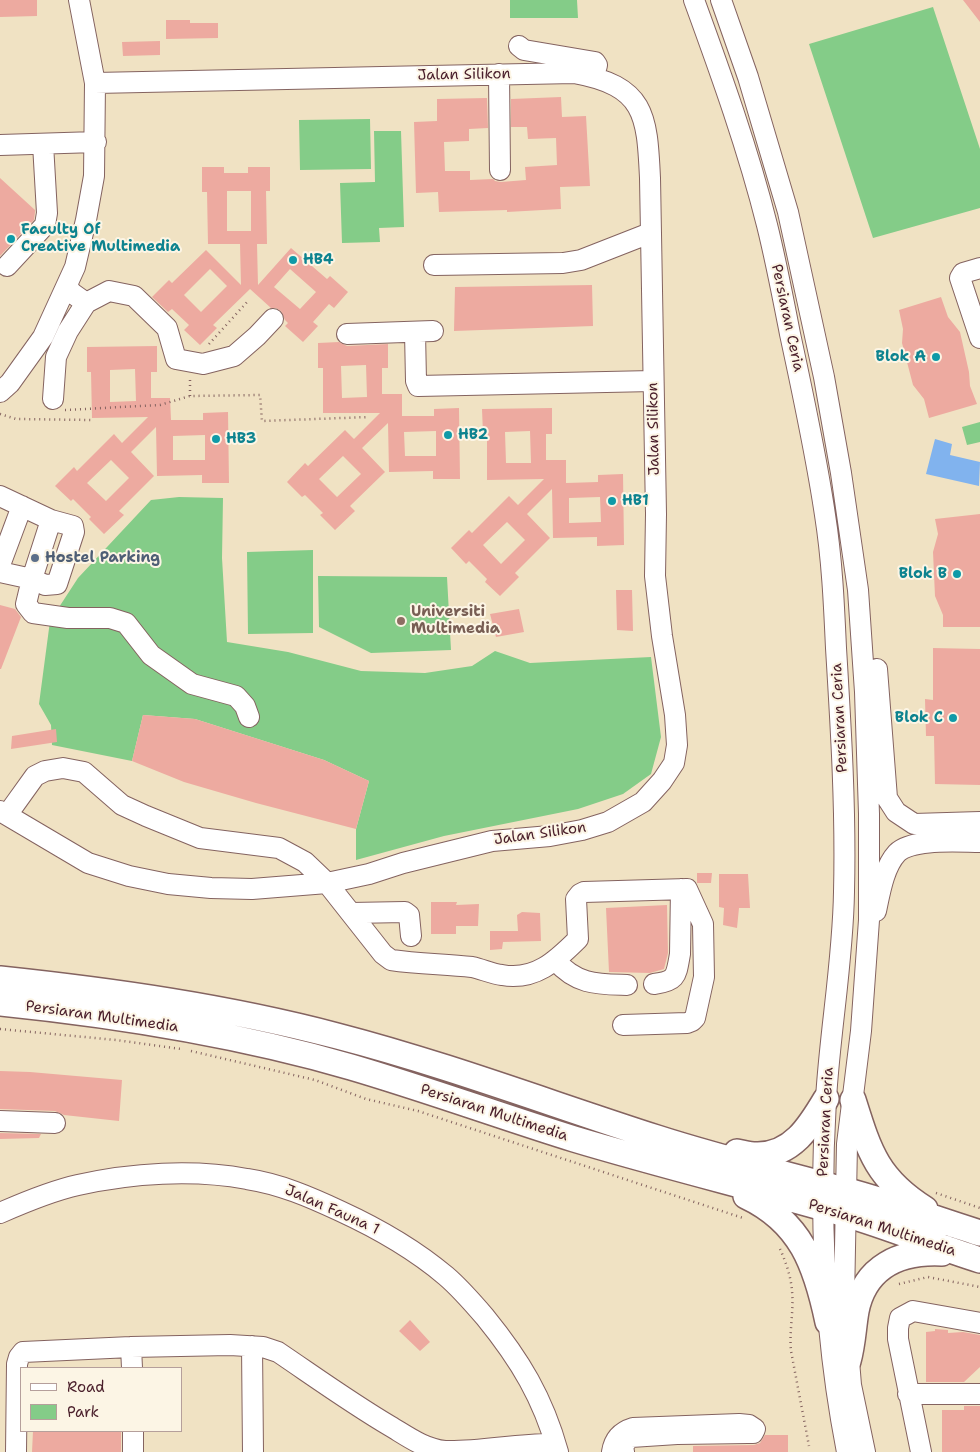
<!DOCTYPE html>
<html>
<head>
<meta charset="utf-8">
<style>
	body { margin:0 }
	#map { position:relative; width:980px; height:1452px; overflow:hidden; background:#f0e2c3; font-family:"Shantell Sans",sans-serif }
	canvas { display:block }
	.legend { position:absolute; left:20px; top:1367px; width:162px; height:65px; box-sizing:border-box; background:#fcf5e5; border:1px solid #b59f9b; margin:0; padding:6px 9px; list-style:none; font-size:15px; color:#4a1f2b }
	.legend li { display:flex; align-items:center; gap:10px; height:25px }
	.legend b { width:25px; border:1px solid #b59f9b }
</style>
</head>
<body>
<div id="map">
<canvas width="980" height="1452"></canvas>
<ul class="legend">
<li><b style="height:6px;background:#fff"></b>Road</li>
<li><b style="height:14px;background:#84cc88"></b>Park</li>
</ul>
</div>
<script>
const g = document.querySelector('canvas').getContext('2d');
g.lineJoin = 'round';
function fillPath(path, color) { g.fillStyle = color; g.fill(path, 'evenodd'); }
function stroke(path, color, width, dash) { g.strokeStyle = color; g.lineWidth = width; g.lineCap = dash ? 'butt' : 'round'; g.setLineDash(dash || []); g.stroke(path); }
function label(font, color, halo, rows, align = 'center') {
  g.font = font + ' "Shantell Sans",sans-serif'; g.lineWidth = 4; g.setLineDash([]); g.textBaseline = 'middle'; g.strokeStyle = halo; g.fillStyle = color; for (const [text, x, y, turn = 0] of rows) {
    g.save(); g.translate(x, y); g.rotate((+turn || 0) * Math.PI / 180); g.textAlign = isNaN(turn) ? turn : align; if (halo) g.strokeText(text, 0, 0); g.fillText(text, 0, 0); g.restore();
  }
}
const green = new Path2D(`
	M510,0H577L578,18H510Z
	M933,7L980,149V208L873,238L809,44Z
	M370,119L371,169L300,170L299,120Z
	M374,131H401L404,227L379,228L380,242L342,243L340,183L375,182Z
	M980,422V442L967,445L962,427Z
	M179,497L223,498L222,558L227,642L288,652L361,671L425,673L472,666L495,651L530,663L651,657L661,737L651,774L623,794L578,809L444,836L356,860V829L369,781L324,760L195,719L143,715L132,761L52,745L51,725L39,704L50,621L78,578L151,500Z
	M313,550V633L248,634L247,552Z
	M318,576L447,577L451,650L371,653L319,627Z`);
const water = new Path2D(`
	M935,439L952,444L950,455L980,462L979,486L926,474Z`);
const building = new Path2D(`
	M0,0H37V16L0,17Z
	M963,0H980V22Z
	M166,20H190V23H218V38L166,39Z
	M160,41V55L123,56L122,42Z
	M561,97L562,117L586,116L590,186L560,187L561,209L507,212V210L439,212L438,192L416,193L414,122L437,121V99L487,98L488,128L469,129V141L444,142L445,171H470V180L493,179L495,181L501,182L526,180L525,167L557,165L556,138L528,139L527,127H511V99Z
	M202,167H224V173H248V167H270V191H266L267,244H257L258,285L291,248L327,279L330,276L348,292L334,308L329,304L313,322L318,326L303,342L285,326L288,323L285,320L281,311L276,308H271L250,289L213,325L217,328L200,345L184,330L189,325L172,309L168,312L152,297L169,280L172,283L206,250L241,285L240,244H208L207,192H202ZM227,191H251V231H227ZM210,269L227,286L201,312L184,295ZM290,269L316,292L300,309L274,287Z
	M0,178L35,210V212L34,220L0,256Z
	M592,285L593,326L454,331L455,287Z
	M941,297L948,317L960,332L969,372L970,386L977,404L929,418L924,399L913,385L902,343L903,329L899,310Z
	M339,342L347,346L388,344V368H382V394H402V416H434V409L459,408L460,479H433V471L389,472L388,423L362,448L385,472L350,506L355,511L335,530L320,515L323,513L305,495L302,497L287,482L305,463L308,466L345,430L354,439L380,413H323V368H318V343ZM366,365L367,397L342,398L341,366ZM436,431V456H405L404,432ZM343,456L361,474L337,497L319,479Z
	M157,346V372H151V398H170L171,420H203V413L228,412L229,483H202V475L157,476L156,427L131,452L154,476L119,511L124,515L104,534L89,519L91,517L73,499L71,501L55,486L74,467L77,471L114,434L122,443L148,417L92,418L91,372H87V347ZM135,369L136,401L110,402V370ZM205,435V460H173V436ZM111,460L129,478L106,501L87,483Z
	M552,408V434H546V460H566V483L598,482V475L623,474L624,545L597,546V537L553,538L552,489L527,514L550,538L515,573L519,577L500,596L485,582L487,579L469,561L466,564L451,548L469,530L472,533L509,496L518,505L544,479L487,480V434H483L482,409ZM530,431L531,463H506L505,432ZM600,497L601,522L569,523V498ZM507,522L525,540L501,564L483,545Z
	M980,514V627H943V615L935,596L933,552L938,534L935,519Z
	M616,590H632L633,631L617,630Z
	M0,605L15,609L21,617L1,669H0Z
	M519,609L524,632L496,637L490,614Z
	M933,648L980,649V785L935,784L934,736H926L925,699L933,700Z
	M143,715L195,719L324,760L369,781L356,829L256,803L184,782L132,761Z
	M56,729L57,742L11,749L12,736Z
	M697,873H712L711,883H697Z
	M719,874H748L750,908H739L737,928L723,925L724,908L719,907Z
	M431,902H457L456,905L479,904L478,926H456V934H431Z
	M667,905L668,953L664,969L650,973L609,972L606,908Z
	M522,912L540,913L541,941L503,942L502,949L490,950V931H518L517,915Z
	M0,1071L30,1072L122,1080L119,1121L64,1115L55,1111L0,1109Z
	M0,1133L41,1134L39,1138L0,1139Z
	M410,1320L430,1342L420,1351L399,1331Z
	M935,1329L948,1330V1333L963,1332L980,1335V1367L964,1382H926V1332L935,1331Z
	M964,1406H980V1452H942V1410H964Z
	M33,1431H121V1452H32Z
	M765,1435H788V1452H693V1446L754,1445L760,1443Z`);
const path = new Path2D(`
	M209,344L248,301
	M190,396V378
	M65,410L160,405L190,396L260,395L262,421L369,417
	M0,414L16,419L92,420
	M0,1029L116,1040L181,1049
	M191,1051L315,1080L366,1099L418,1111L743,1218
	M936,1193L980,1208
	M780,1249C786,1262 791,1277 792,1291C794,1311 789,1331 791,1351L809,1446
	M899,1284L928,1277L980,1287`);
const minor = new Path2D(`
	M694,0C721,74 748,149 767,225C776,261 783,298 790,334C803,394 816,454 825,515C832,559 834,604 836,648C841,729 846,811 844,892C843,961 830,1030 826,1099C819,1217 824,1335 847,1452
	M721,0L748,77L788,212L824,377L841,473L858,590L865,692L869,814V920L861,1031L847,1144L844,1300L851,1385L865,1452
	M519,46L524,50L595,62L597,65L594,76
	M499,74L500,170
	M0,145L96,142
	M434,265L563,263L581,260L650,233
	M7,266L45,225L47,213L43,144
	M980,268L963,273L960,278L980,338
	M67,286L72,293L86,303L109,291L134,296L167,328L176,359L203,364L234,356L257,336L273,319
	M415,332L416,381L418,386L653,381
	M347,334L433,331
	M0,392L10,383L43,337L75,267L86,220L94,176L95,83L79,0
	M53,399L56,357L68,331L86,303
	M0,496L51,520L73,526L74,532L57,584L45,585L32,579L0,572
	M51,520L32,579L26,604L33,613L68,618H110L126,623L151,655L192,684L236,696L245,706L249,717
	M0,565L22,506
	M877,669L887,798L896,812L914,824L980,822
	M0,811L88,863L129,876L168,884L211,888L252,889L327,883L369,874L403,863L492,841L550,836L582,830L608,822L643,802L662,781L674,763L677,745L675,715L662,636L655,576L656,514L650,178C647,114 645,86 574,73L95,83
	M7,815L35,776L45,771L63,768L84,772L122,805L146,816L200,838L279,848L305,862L327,883L383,954L391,960C418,964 445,964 472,967C482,969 492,974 502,975C535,981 556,961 578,939L576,899L580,894L584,892L687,889L703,924L704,977L695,1018L692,1021L687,1023L623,1025
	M876,911C880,892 884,867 897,853C912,838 959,842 980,842
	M351,913L405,912L409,915L411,936
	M556,961C577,985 598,984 627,985
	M654,984C677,981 676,976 680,954L681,889
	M0,1121L55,1123
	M0,1213C25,1202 51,1191 78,1185C132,1173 193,1169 247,1179C280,1184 310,1197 340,1211C377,1228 414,1249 446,1276C460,1288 473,1303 485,1317C520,1360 543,1398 558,1452
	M252,1346L253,1452
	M131,1347L132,1368
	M908,1394H980
	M133,1431V1452
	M16,1452L17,1364L19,1357L23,1352L131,1347L230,1345L263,1347L278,1352C315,1377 351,1403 390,1426C407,1436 424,1449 445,1451C482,1452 519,1443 555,1444
	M612,1452C614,1439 620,1432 633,1428L739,1424L749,1425L755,1429L753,1433H748L677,1434L631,1437C626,1441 622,1445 624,1452
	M921,1452L898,1339V1328L900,1318L913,1311L980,1323`);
const major = new Path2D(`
	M0,979C113,991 227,1007 337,1036C445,1064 551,1104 657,1138C719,1158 782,1173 844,1190C890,1202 935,1219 980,1233
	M0,1003C118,1015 237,1034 351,1067C426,1089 500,1116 574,1139C664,1166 755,1188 845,1214C890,1227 935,1246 980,1260
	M853,1100C869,1151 877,1179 925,1209
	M737,1152C743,1153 750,1155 756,1155C792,1156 810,1126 826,1099
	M746,1196C801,1222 816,1265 828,1322
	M848,1361C853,1343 853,1328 856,1311C865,1266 900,1251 942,1253`);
const markers = [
	[11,239,5,"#0f9aa8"],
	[293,260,5,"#0f9aa8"],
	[936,357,5,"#0f9aa8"],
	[448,435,5,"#0f9aa8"],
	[216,439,5,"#0f9aa8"],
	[612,501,5,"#0f9aa8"],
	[35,558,5,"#5c6f8a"],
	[957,574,5,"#0f9aa8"],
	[401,621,5,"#8d6e63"],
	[953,718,5,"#0f9aa8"]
];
const streetNames = [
	["Jalan Silikon",464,75,-1],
	["Persiaran Ceria",787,318,78],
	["Jalan Silikon",654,429,-91],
	["Persiaran Ceria",840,718,-93],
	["Jalan Silikon",540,834,-8],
	["Persiaran Multimedia",102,1017,8],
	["Persiaran Multimedia",494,1113,18],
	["Persiaran Ceria",826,1122,-87],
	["Jalan Fauna 1",332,1210,24],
	["Persiaran Multimedia",882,1228,18]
];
const cultureNames = [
	["Faculty Of",21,230],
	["Creative Multimedia",21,247],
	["HB4",303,260],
	["Blok A",926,357,"right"],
	["HB2",458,435],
	["HB3",226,439],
	["HB1",622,501],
	["Blok B",947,574,"right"],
	["Blok C",943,718,"right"]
];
const serviceNames = [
	["Hostel Parking",45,558]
];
const educationNames = [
	["Universiti",411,612],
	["Multimedia",411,629]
];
fillPath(green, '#84cc88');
fillPath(water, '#81b3ee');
fillPath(building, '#edaaa0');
stroke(minor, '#846360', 22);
stroke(major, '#846360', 28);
stroke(path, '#846360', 2.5, [1, 4]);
stroke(minor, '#fff', 20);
stroke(major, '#fff', 25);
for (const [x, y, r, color] of markers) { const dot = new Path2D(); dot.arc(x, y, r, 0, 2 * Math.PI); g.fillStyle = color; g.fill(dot); stroke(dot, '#fcf5e5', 2); }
label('15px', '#4a1f2b', '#fcf5e5', streetNames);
label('bold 15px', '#0d838f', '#fcf5e5', cultureNames, 'left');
label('bold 15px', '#4e5e75', '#fcf5e5', serviceNames, 'left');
label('bold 15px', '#785e54', '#fcf5e5', educationNames, 'left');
</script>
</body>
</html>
